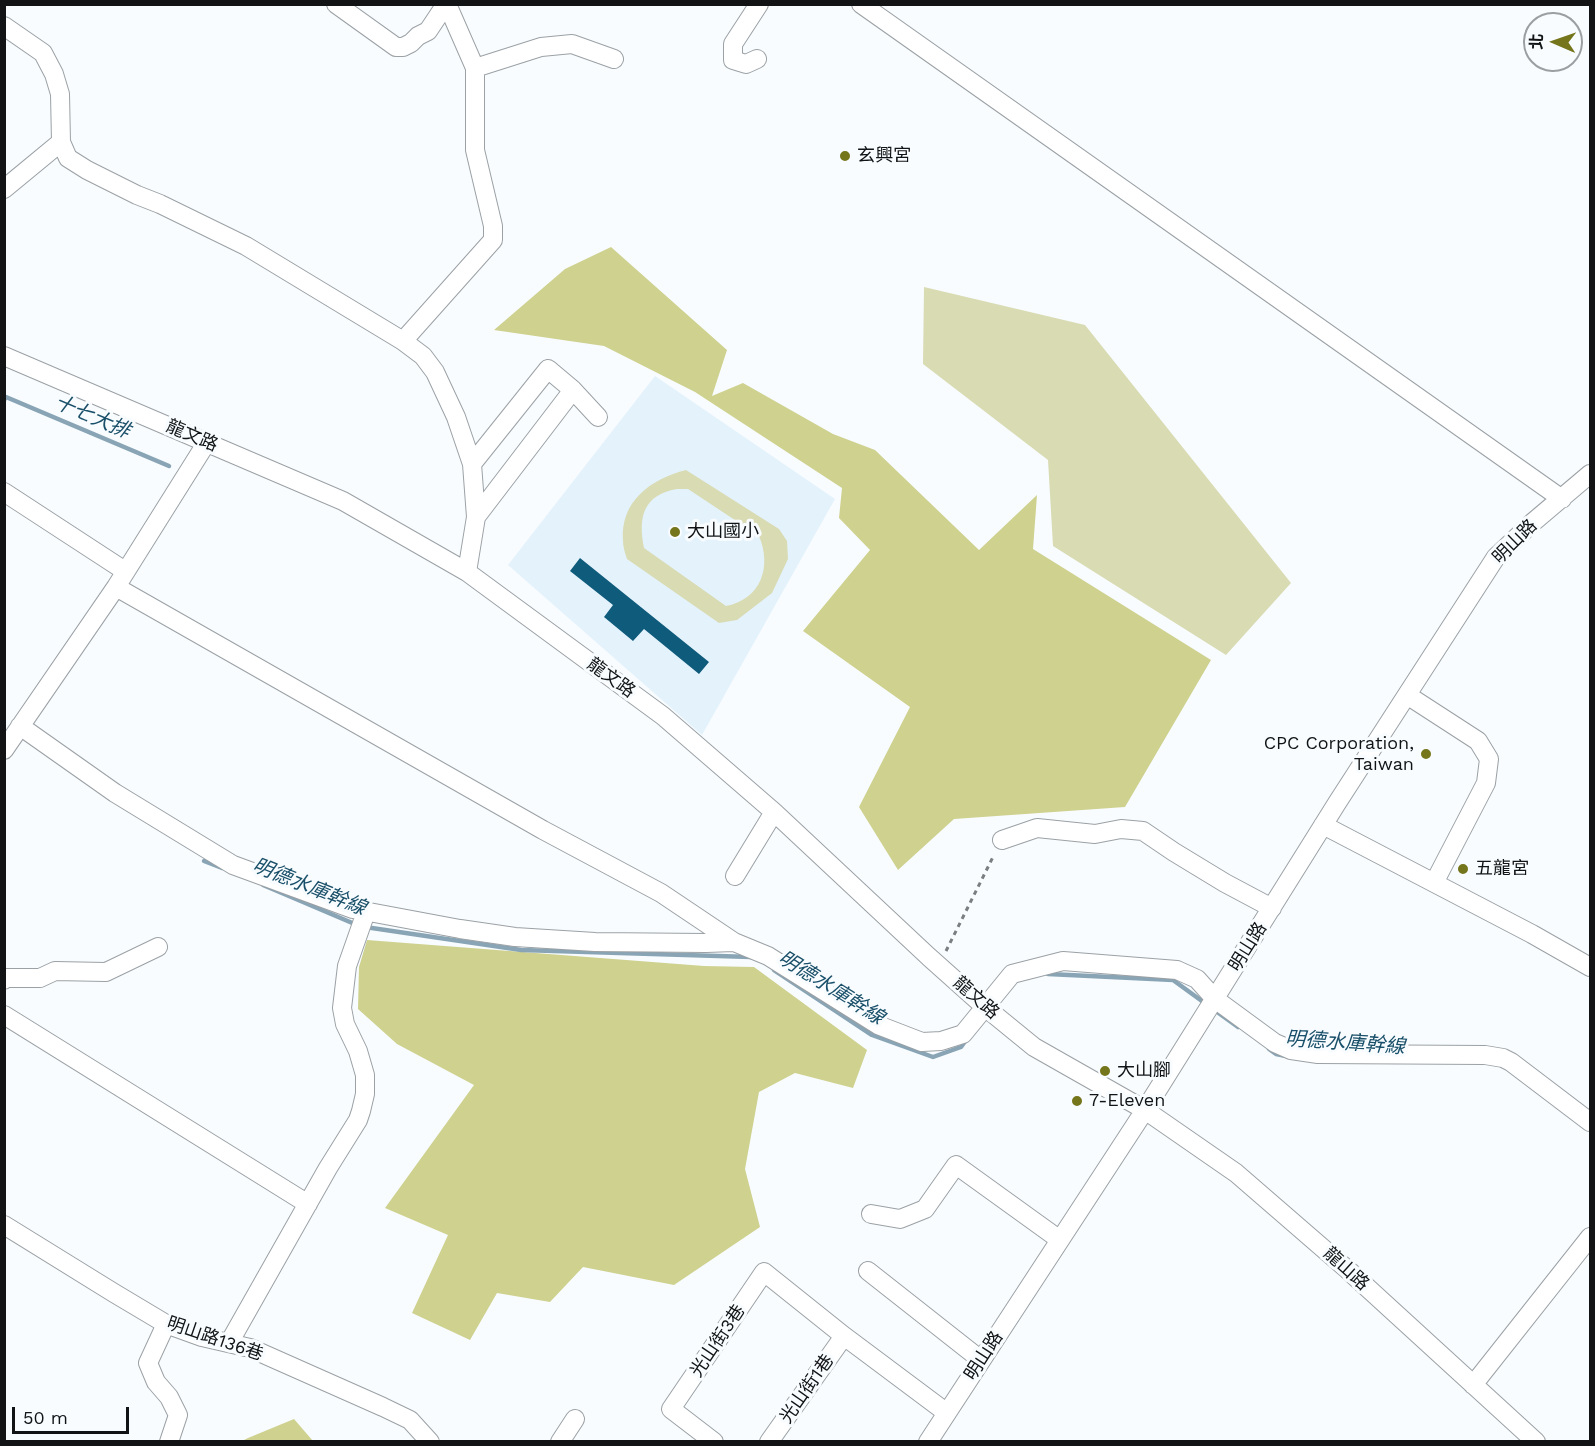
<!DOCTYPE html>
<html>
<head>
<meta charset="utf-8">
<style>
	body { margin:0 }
	#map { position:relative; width:1595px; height:1446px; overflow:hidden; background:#f8fcff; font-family:"Work Sans","Noto Sans TC",sans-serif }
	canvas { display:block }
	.frame { position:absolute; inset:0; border:6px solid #111314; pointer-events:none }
	.north { position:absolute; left:1523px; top:12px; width:60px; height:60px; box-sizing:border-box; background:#f8fcff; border:2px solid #9c9fa1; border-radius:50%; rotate:272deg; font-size:16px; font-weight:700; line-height:24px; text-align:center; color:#111314 }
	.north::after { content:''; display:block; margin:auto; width:21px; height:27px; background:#75751b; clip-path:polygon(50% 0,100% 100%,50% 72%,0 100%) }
	.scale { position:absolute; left:12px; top:1407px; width:117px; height:27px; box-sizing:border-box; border:3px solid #111314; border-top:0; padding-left:8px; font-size:18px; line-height:21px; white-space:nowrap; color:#111314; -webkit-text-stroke:4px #f8fcff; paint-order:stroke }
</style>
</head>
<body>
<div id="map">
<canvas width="1595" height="1446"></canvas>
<div class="frame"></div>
<div class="north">北</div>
<div class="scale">50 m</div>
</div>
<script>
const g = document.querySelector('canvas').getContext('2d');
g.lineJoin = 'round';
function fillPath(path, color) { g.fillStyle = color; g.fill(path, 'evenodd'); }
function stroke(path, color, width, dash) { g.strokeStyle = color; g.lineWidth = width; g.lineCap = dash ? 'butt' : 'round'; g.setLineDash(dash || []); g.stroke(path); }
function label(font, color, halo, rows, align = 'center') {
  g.font = font + ' "Work Sans","Noto Sans TC",sans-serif'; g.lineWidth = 6; g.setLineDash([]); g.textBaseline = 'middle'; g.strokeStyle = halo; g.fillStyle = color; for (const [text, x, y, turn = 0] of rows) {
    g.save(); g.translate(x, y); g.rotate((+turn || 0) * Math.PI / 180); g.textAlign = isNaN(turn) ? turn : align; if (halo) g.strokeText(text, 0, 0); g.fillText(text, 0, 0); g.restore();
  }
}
const built = new Path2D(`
	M655,376L835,499L702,735L508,565Z`);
const green = new Path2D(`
	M924,287L1085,325L1291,583L1226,655L1053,546L1048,460L923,364Z
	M686,470L779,529L787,541L788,559L772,593L737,620L719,623L627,559C625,553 623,547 623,541C620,501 651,479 686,470ZM677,489H688L759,536C772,567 761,599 726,606L644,548C638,517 643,495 677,489Z`);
const forest = new Path2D(`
	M611,247L727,350L712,396L743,383L833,434L875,450L979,550L1037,495L1033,549L1211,660L1125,807L954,819L898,870L859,807L910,707L803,631L870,550L839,518L842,488L695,392L604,346L494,330L565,269Z
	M367,940L704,966L754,967L867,1050L853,1088L795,1073L759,1092L745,1169L760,1227L674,1285L583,1267L550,1302L497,1293L470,1340L412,1313L448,1235L385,1208L474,1085L397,1044L358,1009L359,967Z
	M294,1419L313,1441H318H242L248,1438Z`);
const stream = new Path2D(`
	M4,400L6,397L169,466
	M204,861L222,868
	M263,885L357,925
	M365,927L521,950L751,957
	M774,970L872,1035L933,1057L961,1047L966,1040
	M1048,974L1173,980L1206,1004
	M1213,1009L1238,1027
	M1269,1049L1276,1054L1286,1056`);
const building = new Path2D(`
	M580,558L709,662L699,674L644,629L633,641L604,617L613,605L570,571Z`);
const path = new Path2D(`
	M946,951L994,855`);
const minor = new Path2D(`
	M336,4L396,47H403L411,43L418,36L428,31L446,4
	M861,4L1562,499
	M4,26L43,53L54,74L60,94L61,142L68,158L87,170L137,195L160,204L246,246L403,341L423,356L435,372L456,417L472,464L476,517L467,572
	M757,59L746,64L733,60V44L759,4
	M475,68L541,47L572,44L614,59
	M4,189L61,142
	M403,341L493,240V226L475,150V68L447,4
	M4,356L343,501L467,572L663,716L774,812L929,957L985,1007L1034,1047L1145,1110L1236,1173L1348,1270L1536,1442
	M472,464L548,369L573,390L598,417
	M4,492L125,571
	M476,517L573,390
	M116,587L543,830L661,893L734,942
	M1407,695L1478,741L1489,759L1486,783L1434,883
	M20,726L115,793L233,865L353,909L460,929L515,937L595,942L706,943L734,942L768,956L878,1025L922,1042L941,1041L963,1034L1012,974L1063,961L1177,970L1197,979L1215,999L1275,1043L1291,1050L1318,1054L1485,1055L1503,1058L1511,1062L1590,1122
	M4,750L116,587L207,442
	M1323,825L1532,934L1590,967
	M1002,840L1037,828L1095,834L1121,829L1143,831L1174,852L1225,883L1272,908
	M735,876L774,812
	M4,980L6,978H40L55,971L106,972L158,947
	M4,1015L308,1204
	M871,1214L900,1219L925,1209L956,1165L1060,1240
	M4,1225L114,1293L166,1324L202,1337L250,1348L383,1407L410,1420L430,1442
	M868,1271L981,1360
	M166,1324L148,1363L156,1382L169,1397L178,1415L169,1442
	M229,1343L328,1168L358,1120L361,1111L365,1094V1075L358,1051L345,1024L342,1008L347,966L366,912
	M1473,1385L1590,1237
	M560,1442L575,1419
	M714,1442L671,1409L764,1272L844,1336L947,1413
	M769,1442L844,1336
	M928,1442L1145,1110L1337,803L1496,557L1532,523L1590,474`);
const markers = [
	[845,156,6,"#75751b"],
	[675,532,6,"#75751b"],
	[1426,754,6,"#75751b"],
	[1463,869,6,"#75751b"],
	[1105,1071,6,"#75751b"],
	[1077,1101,6,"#75751b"]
];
const poiNames = [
	["玄興宮",857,156],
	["大山國小",687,532],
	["CPC Corporation,",1414,744,"right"],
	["Taiwan",1414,765,"right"],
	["五龍宮",1475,869],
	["大山腳",1117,1071],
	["7-Eleven",1089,1101]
];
const streetNames = [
	["龍文路",192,436,23],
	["明山路",1515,542,-45],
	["龍文路",611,678,36],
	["明山路",1248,947,-58],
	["龍文路",976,998,41],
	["龍山路",1346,1269,42],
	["明山路136巷",215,1339,19],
	["光山街3巷",718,1341,-56],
	["明山路",984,1356,-57],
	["光山街1巷",807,1389,-55]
];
const waterNames = [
	["十七大排",92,417,23],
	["明德水庫幹線",309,887,22],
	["明德水庫幹線",831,988,32],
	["明德水庫幹線",1345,1043,4]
];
fillPath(built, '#e4f2fb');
fillPath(green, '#d9dbb3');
fillPath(forest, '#cfd18f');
stroke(stream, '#89a5b5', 4.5);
fillPath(building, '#0f5b7b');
stroke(minor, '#9ba1a5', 20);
stroke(path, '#7b7e80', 3, [4.5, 4.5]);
stroke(minor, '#fff', 18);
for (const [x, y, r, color] of markers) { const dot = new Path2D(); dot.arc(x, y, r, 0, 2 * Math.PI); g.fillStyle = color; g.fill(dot); stroke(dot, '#f8fcff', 2); }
label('18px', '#111314', '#f8fcff', poiNames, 'left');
label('18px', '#111314', '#f8fcff', streetNames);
label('italic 20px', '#1a5069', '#f8fcff', waterNames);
</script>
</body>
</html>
